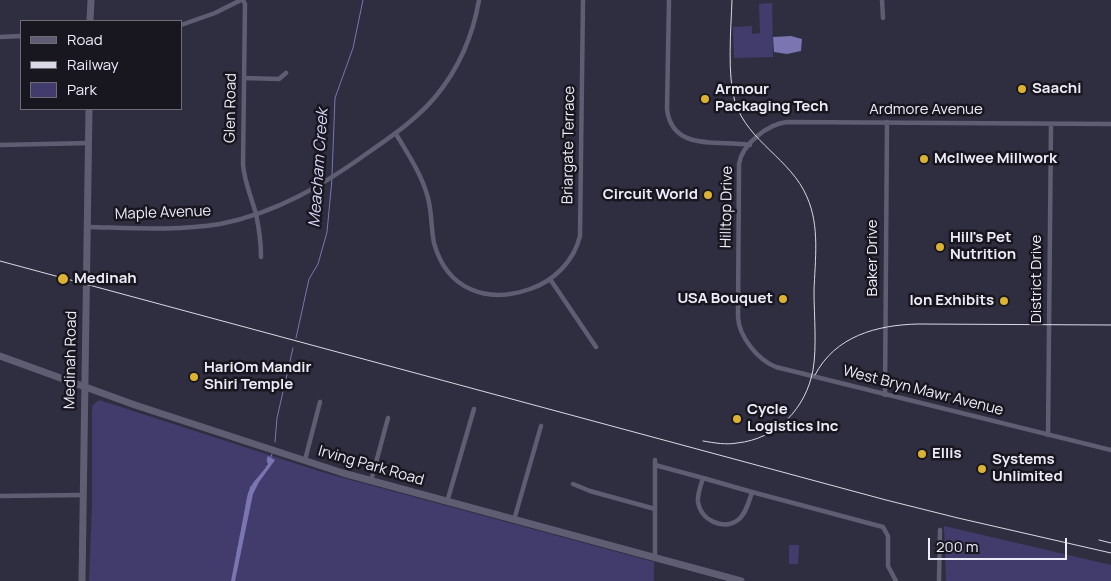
<!DOCTYPE html>
<html>
<head>
<meta charset="utf-8">
<style>
	body { margin:0 }
	#map { position:relative; width:1111px; height:581px; overflow:hidden; background:#2f2e40; font-family:Manrope,sans-serif }
	canvas { display:block }
	.legend { position:absolute; left:20px; top:20px; width:162px; height:90px; box-sizing:border-box; background:#18171f; border:1px solid #6d6d76; margin:0; padding:6px 9px; list-style:none; font-size:15px; color:#ededf9 }
	.legend li { display:flex; align-items:center; gap:10px; height:25px }
	.legend b { width:25px; border:1px solid #6d6d76 }
	.scale { position:absolute; left:928px; top:538px; width:139px; height:22px; box-sizing:border-box; border:2px solid #ededf9; border-top:0; padding-left:6px; font-size:15px; line-height:18px; white-space:nowrap; color:#ededf9; -webkit-text-stroke:4px #18171f; paint-order:stroke }
</style>
</head>
<body>
<div id="map">
<canvas width="1111" height="581"></canvas>
<ul class="legend">
<li><b style="height:6px;background:#5e5d71"></b>Road</li>
<li><b style="height:6px;background:#d9d9e5"></b>Railway</li>
<li><b style="height:14px;background:#423c6d"></b>Park</li>
</ul>
<div class="scale">200 m</div>
</div>
<script>
const g = document.querySelector('canvas').getContext('2d');
g.lineJoin = 'round';
function fillPath(path, color) { g.fillStyle = color; g.fill(path, 'evenodd'); }
function stroke(path, color, width, dash) { g.strokeStyle = color; g.lineWidth = width; g.lineCap = dash ? 'butt' : 'round'; g.setLineDash(dash || []); g.stroke(path); }
function label(font, color, halo, rows, align = 'center') {
  g.font = font + ' Manrope,sans-serif'; g.lineWidth = 5; g.setLineDash([]); g.textBaseline = 'middle'; g.strokeStyle = halo; g.fillStyle = color; for (const [text, x, y, turn = 0] of rows) {
    g.save(); g.translate(x, y); g.rotate((+turn || 0) * Math.PI / 180); g.textAlign = isNaN(turn) ? turn : align; if (halo) g.strokeText(text, 0, 0); g.fillText(text, 0, 0); g.restore();
  }
}
const green = new Path2D(`
	M772,3L773,57L734,58L733,27L752,26V34L760,33L759,4Z
	M99,400L325,473L654,562V581H89L92,506V409L93,405Z
	M944,526L1111,565V581H946Z
	M789,545H799L798,564H789Z`);
const water = new Path2D(`
	M791,36L802,39L801,51L787,54L774,52L773,37Z
	M268,456L275,460L259,482L253,494L235,581H231L248,493L253,483L268,465L267,458Z`);
const stream = new Path2D(`
	M332,175L335,98L353,48L363,0
	M296,338L309,279L318,264L327,232L332,179
	M275,442L277,418L293,348
	M271,457L272,454
	M266,467L269,464L267,460
	M244,519L247,500L251,486
	M242,531L243,523
	M237,553L241,535`);
const minor = new Path2D(`
	M243,0L245,4L243,164C244,181 251,196 256,214C259,228 261,243 261,257
	M669,0L667,109C672,152 718,140 750,145
	M882,0L883,18
	M181,25L215,13L241,0
	M0,37L21,36
	M244,78L279,79L286,73
	M1111,124L787,122C768,124 742,144 739,164L738,317C739,337 758,360 776,367L1111,450
	M396,134C408,154 422,175 428,198C432,213 431,228 434,243C447,290 487,304 530,289C554,281 574,261 580,236L583,0
	M0,145L89,143
	M87,227C131,228 176,231 220,224C277,213 323,185 369,152C393,135 417,119 436,96C459,68 473,35 479,0
	M550,279L596,347
	M885,395L887,122
	M1048,435L1051,124
	M305,460L320,402
	M655,465L703,478
	M703,478L752,492C749,501 746,514 738,520C723,531 701,520 698,502C697,495 701,485 703,478Z
	M371,481L388,418
	M573,484L590,491L655,509
	M752,492L883,527L888,536V566L896,581
	M0,496L83,495
	M447,502L474,409
	M514,520L541,426
	M655,558V460
	M939,581L940,530`);
const secondary = new Path2D(`
	M90,21L91,0
	M0,356L135,405L343,473L741,581
	M82,581L89,109`);
const rail = new Path2D(`
	M0,261L886,500L958,518L1111,553
	M815,375C835,336 877,325 918,324L1111,325
	M703,441C715,443 726,445 737,443C777,439 806,408 813,370C817,347 814,315 814,291C815,260 820,226 807,197C791,159 748,142 735,102C727,75 731,29 732,0
	M1099,540L1111,543`);
const markers = [
	[1022,89,5,"#dbb233"],
	[705,99,5,"#dbb233"],
	[924,159,5,"#dbb233"],
	[708,195,5,"#dbb233"],
	[940,247,5,"#dbb233"],
	[63,279,6,"#dbb233"],
	[783,299,5,"#dbb233"],
	[1004,301,5,"#dbb233"],
	[194,377,5,"#dbb233"],
	[737,419,5,"#dbb233"],
	[922,454,5,"#dbb233"],
	[982,469,5,"#dbb233"]
];
const poiNames = [
	["Saachi",1032,89],
	["Armour",715,90],
	["Packaging Tech",715,107],
	["McIlwee Millwork",934,159],
	["Circuit World",698,195,"right"],
	["Hill's Pet",950,238],
	["Nutrition",950,255],
	["Medinah",74,279],
	["USA Bouquet",773,299,"right"],
	["Ion Exhibits",994,301,"right"],
	["HariOm Mandir",204,368],
	["Shiri Temple",204,385],
	["Cycle",747,410],
	["Logistics Inc",747,427],
	["Ellis",932,454],
	["Systems",992,460],
	["Unlimited",992,477]
];
const streetNames = [
	["Glen Road",231,108,-89],
	["Ardmore Avenue",926,110],
	["Briargate Terrace",569,145,-89],
	["Hilltop Drive",727,207,-89],
	["Maple Avenue",163,213,-2],
	["Baker Drive",873,258,-90],
	["District Drive",1037,279,-90],
	["Medinah Road",71,360,-89],
	["West Bryn Mawr Avenue",923,391,14],
	["Irving Park Road",371,466,16]
];
const waterNames = [
	["Meacham Creek",319,168,-86]
];
fillPath(green, '#423c6d');
fillPath(water, '#7b75b2');
stroke(stream, '#7b75b2', 1);
stroke(minor, '#5e5d71', 4.5);
stroke(secondary, '#5e5d71', 7);
stroke(rail, '#d9d9e5', 1);
for (const [x, y, r, color] of markers) { const dot = new Path2D(); dot.arc(x, y, r, 0, 2 * Math.PI); g.fillStyle = color; g.fill(dot); stroke(dot, '#18171f', 2); }
label('bold 15px', '#ededf9', '#18171f', poiNames, 'left');
label('15px', '#ededf9', '#18171f', streetNames);
label('italic 16px', '#d7d6f9', '#18171f', waterNames);
</script>
</body>
</html>
